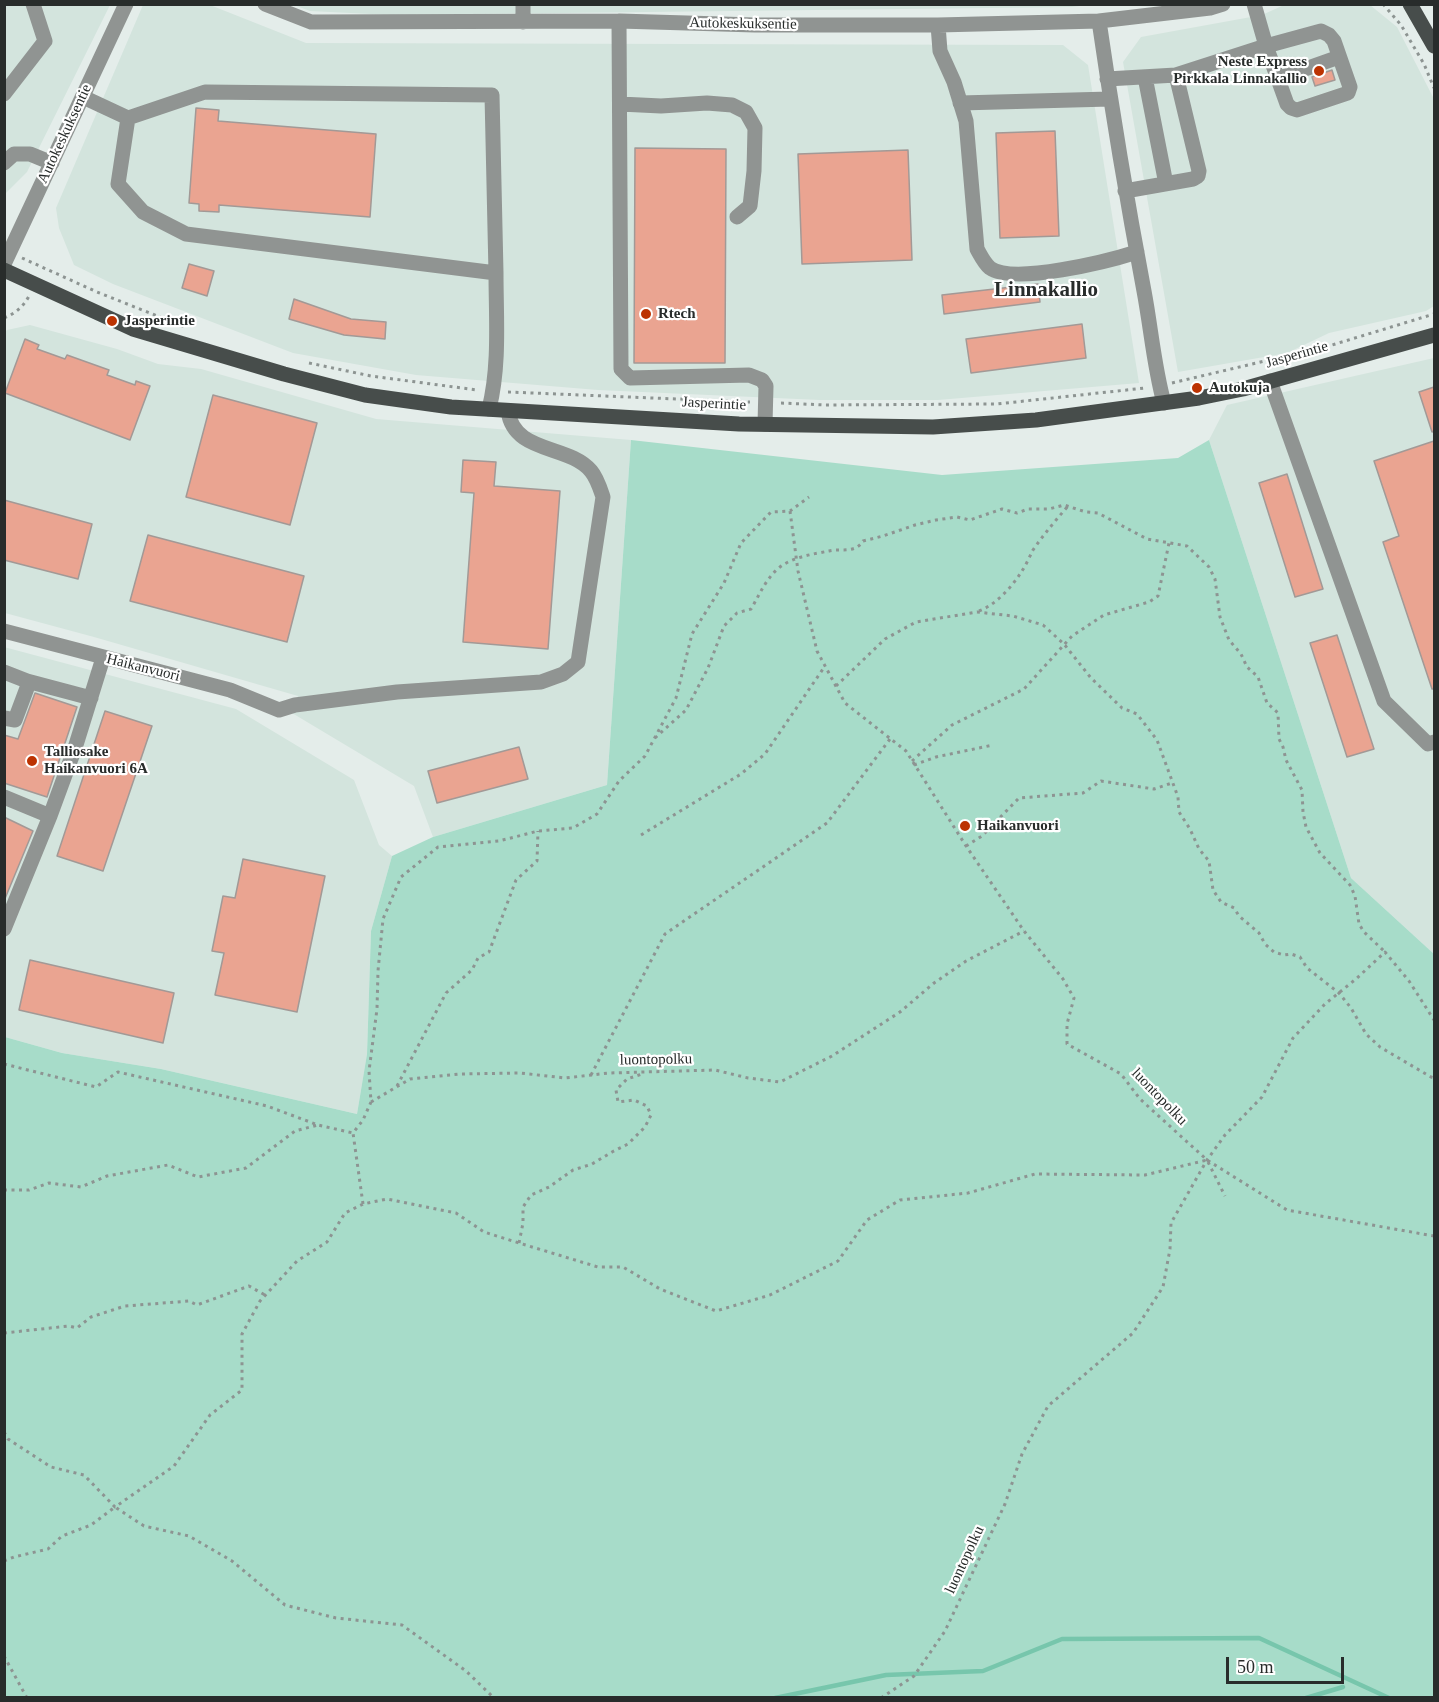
<!DOCTYPE html>
<html>
<head>
<meta charset="utf-8">
<style>
	body { margin:0 }
	#map { position:relative; width:1439px; height:1702px; overflow:hidden; background:#e4edea; font-family:Georgia,serif }
	canvas { display:block }
	.frame { position:absolute; inset:0; border:6px solid #282c2b; pointer-events:none }
	.scale { position:absolute; left:1226px; top:1657px; width:118px; height:27px; box-sizing:border-box; border:3px solid #282c2b; border-top:0; padding-left:8px; font-size:18px; line-height:21px; white-space:nowrap; color:#282c2b; -webkit-text-stroke:4px #fff; paint-order:stroke }
</style>
</head>
<body>
<div id="map">
<canvas width="1439" height="1702"></canvas>
<div class="frame"></div>
<div class="scale">50 m</div>
</div>
<script>
const g = document.querySelector('canvas').getContext('2d');
g.lineJoin = 'round';
function fillPath(path, color) { g.fillStyle = color; g.fill(path, 'evenodd'); }
function stroke(path, color, width, dash) { g.strokeStyle = color; g.lineWidth = width; g.lineCap = dash ? 'butt' : 'round'; g.setLineDash(dash || []); g.stroke(path); }
function label(font, color, halo, rows, align = 'center') {
  g.font = font + ' Georgia,serif'; g.lineWidth = 4.5; g.setLineDash([]); g.textBaseline = 'middle'; g.strokeStyle = halo; g.fillStyle = color; for (const [text, x, y, turn = 0] of rows) {
    g.save(); g.translate(x, y); g.rotate((+turn || 0) * Math.PI / 180); g.textAlign = isNaN(turn) ? turn : align; if (halo) g.strokeText(text, 0, 0); g.fillText(text, 0, 0); g.restore();
  }
}
const built = new Path2D(`
	M5,5H110L27,172L5,194Z
	M143,5H210L306,43L1063,45L1088,65L1139,383L938,400H820L598,390L416,375L293,353L113,284L74,265L59,228L56,208Z
	M294,5H1088L1072,7L391,15L310,11Z
	M1284,5H1370L1397,27L1434,99V306L1426,311L1329,333L1287,353L1178,372L1123,62L1141,37L1262,15Z
	M30,325L117,349L158,364L201,369L376,419L631,440L607,785L433,837L414,786L292,713L298,696L94,637L5,613L4,333L7,330Z
	M1434,358V954L1351,878L1209,440L1227,405Z
	M4,647L236,709L354,780L379,845L392,856L371,931L367,1054L357,1114L161,1069L62,1053L5,1037Z`);
const green = new Path2D(`
	M631,440L942,475L1178,458L1209,440L1351,878L1434,954V1697H5V1037L62,1053L161,1069L357,1114L367,1054L371,931L392,856L433,837L607,785Z`);
const stream = new Path2D(`
	M775,1698L886,1675L983,1671L1062,1639L1259,1638L1389,1698
	M1306,1698L1343,1687`);
const building = new Path2D(`
	M1332,70L1335,80L1315,86L1312,77Z
	M196,108L219,110L218,121L376,134L370,217L219,205V212L199,211V204L189,203Z
	M1055,131L1059,236L1000,238L996,133Z
	M635,148L726,149L725,363H634Z
	M908,150L912,260L802,264L798,154Z
	M189,264L214,271L207,296L182,288Z
	M1038,284L1040,302L944,314L942,295Z
	M294,299L351,319L386,322L385,339L344,335L289,319Z
	M1082,324L1086,358L971,373L966,339Z
	M25,339L39,345L37,349L65,359L67,355L109,370L107,375L135,385L136,381L150,386L130,440L5,393Z
	M1434,387V431L1432,432L1419,392Z
	M213,395L317,423L290,525L186,497Z
	M1434,441V689H1432L1383,542L1399,536L1374,461Z
	M463,460L496,462L494,486L560,491L548,649L463,642L474,493L461,492Z
	M1287,474L1323,589L1295,597L1259,483Z
	M4,500L92,524L78,579L4,560Z
	M148,535L304,576L287,642L130,601Z
	M1337,635L1374,749L1347,757L1310,643Z
	M35,693L77,707L47,797L4,783V735L18,739Z
	M105,711L152,726L103,871L57,856Z
	M519,747L528,779L437,803L428,771Z
	M4,817L33,831L4,901Z
	M243,859L325,876L297,1012L215,995L224,953L212,951L223,896L235,898Z
	M30,960L174,993L163,1043L19,1010Z`);
const path = new Path2D(`
	M1383,4L1401,25L1424,64L1434,88
	M22,258L97,292L185,327
	M4,318C16,313 23,307 29,296
	M309,363L371,376L477,390
	M1172,383L1332,345L1434,314
	M508,392L750,402
	M781,403L825,405L997,404L1145,388
	M790,511L798,571L817,651L845,703L906,751L966,846L1024,931L1063,979L1074,998L1067,1024V1044L1121,1074L1140,1099L1207,1160L1287,1210L1434,1236
	M979,611C995,605 1010,589 1020,574C1025,567 1029,558 1033,550C1044,534 1056,520 1068,506
	M836,686L885,639L916,622L977,612L1013,616L1043,625L1064,644L1091,678L1122,708L1137,714L1157,740L1178,797L1179,812L1190,829L1199,849L1209,861L1213,890L1221,902L1234,908L1239,916L1259,933L1265,944L1274,952L1284,955L1291,954L1300,957L1307,968L1339,993L1351,1008L1366,1034L1380,1047L1431,1077L1434,1078
	M655,738L686,710L708,668L724,626L737,613L751,609C760,594 766,578 780,567C793,557 813,554 829,551C841,548 855,554 863,541L883,536L915,525L936,520L957,517L970,520L1002,509L1017,513L1028,509H1049L1064,505L1086,512L1098,513L1147,539L1187,546L1209,567L1215,579L1220,617L1229,640L1241,654L1247,667L1258,677L1267,703L1278,713L1279,739L1283,747L1286,760L1302,790L1303,812L1306,827L1320,853L1350,885L1355,896L1359,924L1364,932L1385,952
	M912,761L952,725L1024,689L1072,636L1104,615L1149,602L1158,596L1169,543
	M914,765L936,757L993,745
	M641,835L741,774L765,754L825,666
	M966,846L982,836L1019,798L1083,793L1101,781L1154,789L1172,783
	M4,1064L96,1087L118,1072L267,1106L318,1125L353,1133
	M591,1075L665,934L827,823L890,739
	M397,1086L446,993L472,970L478,958L489,952L516,880L537,861L538,831
	M371,1102L410,1079L459,1074L520,1073L565,1078L609,1073L715,1070L748,1078L780,1082L832,1056L900,1012L934,983L966,961L1024,931
	M1208,1162L1225,1196
	M4,1190H29L49,1183L81,1187L107,1176L168,1165L198,1177L246,1168L295,1131L318,1125
	M363,1204L353,1133L363,1120L371,1102L369,1071L377,1009L378,971L383,919L401,877L438,847L499,841L538,831L573,828L597,814L619,781L645,756L676,698L692,634L724,583L741,543L771,512L790,511L809,497
	M519,1243L523,1223V1207L531,1195L549,1187L573,1170L592,1164L612,1152L628,1144L645,1127L651,1115L647,1106L634,1100L618,1102L616,1090L627,1079L642,1074
	M4,1333L69,1326L77,1328L91,1317L125,1306L189,1301L197,1305L249,1286L265,1295
	M4,1432L8,1439L51,1467L84,1475L115,1507L174,1466L210,1415L242,1390V1334L260,1301L297,1261L327,1242L345,1213L363,1204L387,1199L456,1213L484,1232L519,1243L598,1267H623L660,1289L716,1311L770,1295L838,1261L867,1220L900,1200L968,1193L1035,1174L1145,1175L1207,1160
	M4,1561L14,1557L48,1549L62,1536L91,1525L115,1507L144,1526L189,1536L232,1561L285,1605L336,1618L402,1625L466,1671L494,1698
	M4,1656L27,1698
	M881,1698L914,1676L945,1631L1005,1504L1022,1454L1048,1406L1133,1333L1163,1287L1170,1249L1171,1223L1207,1160L1225,1135L1262,1097L1293,1038L1325,1004L1356,979L1385,952L1409,981L1434,1020`);
const minor = new Path2D(`
	M265,4L311,22L619,21L755,25H938L1099,21L1210,8L1223,4
	M619,21L621,369L630,378L749,375L762,380L766,386L765,424
	M1099,21C1112,111 1127,201 1144,291C1151,328 1154,367 1164,403
	M523,22V4
	M938,25L940,51L954,82L966,121L977,249C981,256 984,263 990,268C1014,285 1109,261 1137,252
	M1176,75L1266,46L1321,31L1329,35L1334,41L1350,87L1348,93L1297,110L1291,108L1287,104L1266,46L1254,4
	M1145,77L1166,184
	M1107,79L1176,75L1199,171L1198,176L1193,179L1125,191
	M1277,79L1339,57
	M4,94L45,41L33,4
	M83,97L128,118L205,92L492,95L496,273
	M960,103L1110,99
	M620,104L661,106L707,103L732,105L746,112L755,128L754,171L750,206L737,217
	M128,118L118,184L143,212L186,234L496,273C496,318 500,365 489,409
	M4,163L14,154H30L52,163
	M4,264L126,4
	M1270,381L1384,701L1428,744L1434,742
	M4,631L230,690L279,710L295,705L397,692L541,682L563,674L578,662L603,497C600,488 597,478 591,471C568,444 514,454 508,411
	M4,672L27,681V688L15,720L4,718
	M27,681L91,698
	M4,797L50,816
	M4,929L50,816L75,748L103,658`);
const major = new Path2D(`
	M1410,4L1434,46
	M4,270L133,329L284,374L365,395L451,407L739,424L933,427L1036,420L1199,398L1243,389L1434,335`);
const markers = [
	[1319,71,6,"#bc3302"],
	[646,314,6,"#bc3302"],
	[112,321,6,"#bc3302"],
	[1197,388,6,"#bc3302"],
	[32,761,6,"#bc3302"],
	[965,826,6,"#bc3302"]
];
const streetNames = [
	["Autokeskuksentie",743,24,1],
	["Autokeskuksentie",65,134,-65],
	["Jasperintie",1297,355,-16],
	["Jasperintie",714,404,3],
	["Haikanvuori",143,668,14],
	["luontopolku",656,1060,-1],
	["luontopolku",1159,1097,46],
	["luontopolku",965,1560,-65]
];
const poiNames = [
	["Neste Express",1307,62,"right"],
	["Pirkkala Linnakallio",1307,79,"right"],
	["Rtech",658,314],
	["Jasperintie",124,321],
	["Autokuja",1209,388],
	["Talliosake",44,752],
	["Haikanvuori 6A",44,769],
	["Haikanvuori",977,826]
];
const districtNames = [
	["Linnakallio",1046,291]
];
fillPath(built, '#d3e4dd');
fillPath(green, '#a7dcc9');
stroke(stream, '#77c6ac', 4.5);
fillPath(building, '#eaa491');
stroke(building, '#a29996', 1.5);
stroke(path, '#8d9492', 3, [3, 4.5]);
stroke(minor, '#909492', 15);
stroke(major, '#474d4b', 15);
for (const [x, y, r, color] of markers) { const dot = new Path2D(); dot.arc(x, y, r, 0, 2 * Math.PI); g.fillStyle = color; g.fill(dot); stroke(dot, '#fff', 2); }
label('15px', '#282c2b', '#fff', streetNames);
label('bold 15px', '#282c2b', '#fff', poiNames, 'left');
label('bold 21px', '#282c2b', '#fff', districtNames);
</script>
</body>
</html>
